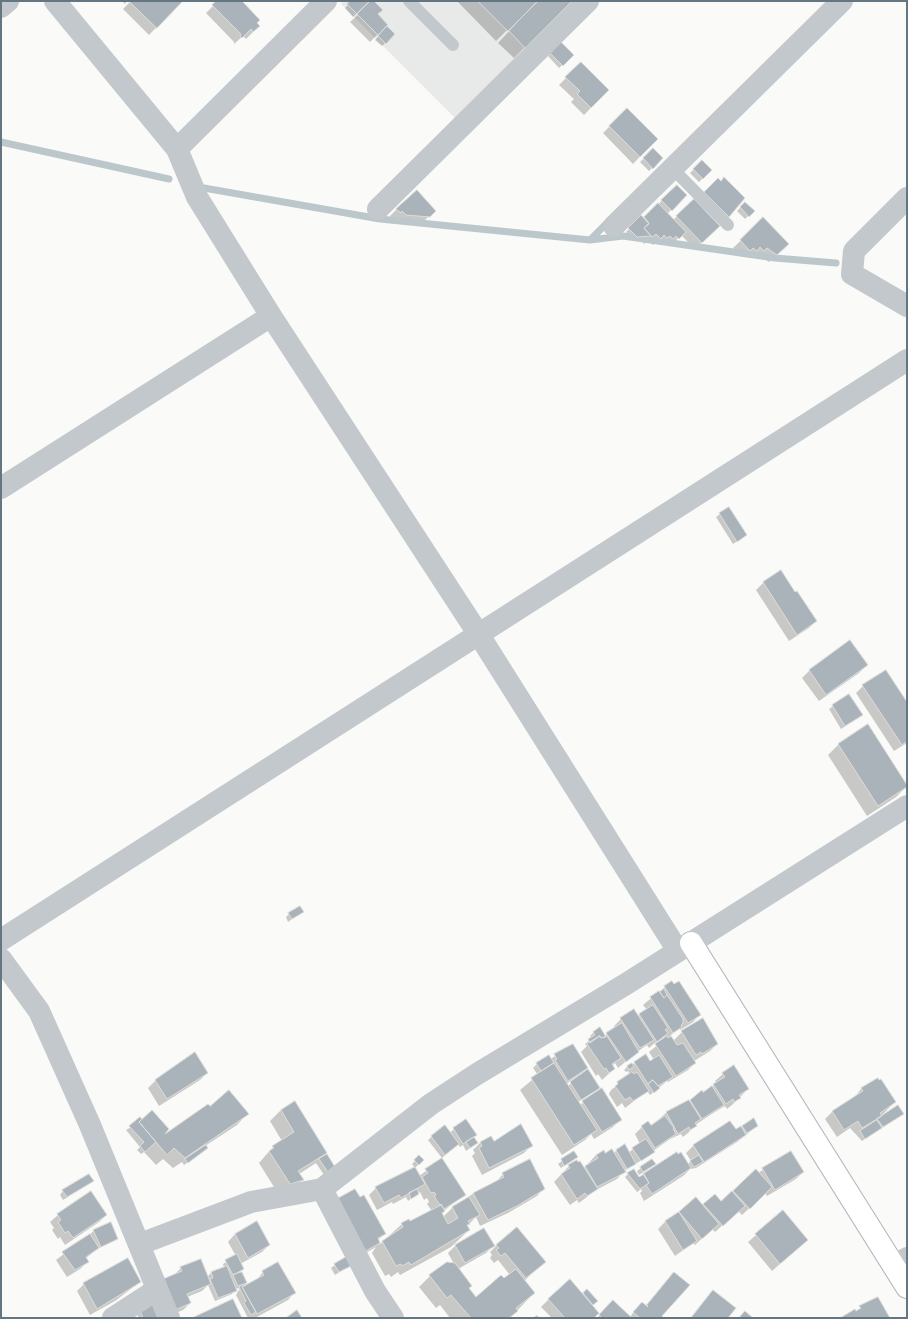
<!DOCTYPE html>
<html>
<head>
<meta charset="utf-8">
<style>
	body { margin:0 }
	#map { position:relative; width:908px; height:1319px; overflow:hidden; background:#fafaf8; font-family:Jost,sans-serif }
	canvas { display:block }
	.frame { position:absolute; inset:0; border:2px solid #657683; pointer-events:none }
</style>
</head>
<body>
<div id="map">
<canvas width="908" height="1319"></canvas>
<div class="frame"></div>
</div>
<script>
const g = document.querySelector('canvas').getContext('2d');
g.lineJoin = 'round';
function fillPath(path, color) { g.fillStyle = color; g.fill(path, 'evenodd'); }
function stroke(path, color, width, dash) { g.strokeStyle = color; g.lineWidth = width; g.lineCap = dash ? 'butt' : 'round'; g.setLineDash(dash || []); g.stroke(path); }
const built = new Path2D(`
	M344,1H577L457,120L341,4Z`);
const shadow = new Path2D(`
	M122,1H127L125,4Z
	M131,1H182L149,35L123,9Z
	M218,1H241L259,26L246,39L243,36L234,44V42L206,13Z
	M352,1H368L353,17L345,8Z
	M373,1L377,14L387,25L370,42L350,22Z
	M457,1H571L514,58L498,43L515,25L514,23L496,41Z
	M387,28L394,34L382,46L375,40Z
	M561,43L573,55L559,68L548,56Z
	M581,63L608,90L584,115L571,102L574,99L559,85Z
	M627,109L657,139L633,164L603,133Z
	M653,150L662,158L649,171L640,162Z
	M702,161L711,170L699,182L690,173Z
	M677,186L686,195L667,214L673,220L694,201L718,226L695,249L681,235L671,245L668,242L665,245L662,242L660,245L656,242L653,245L648,241L644,244L641,239L634,240L626,232L641,217L643,219Z
	M745,203L753,211L745,219L737,211Z
	M397,209L434,211L421,224L398,222L395,218L393,220L390,216Z
	M763,219L787,244L769,262L759,255L756,258L752,254L749,258L745,254L742,257L733,248Z
	M729,508L746,535L733,544L716,517Z
	M781,572L816,621L809,628L789,641L756,590L763,583Z
	M867,665L859,673L819,701L802,678L810,670Z
	M863,686L907,704V743L894,751L856,693Z
	M849,695L858,718L841,729L829,709Z
	M839,744L907,786L896,797L867,816L828,755Z
	M302,912L288,922L286,917L289,914Z
	M665,987L700,1014L693,1022L680,1030L679,1028L670,1036L673,1041L682,1032L703,1019L717,1044L710,1051L694,1061L695,1062L688,1070L668,1082L667,1081L650,1095L647,1091L625,1108L622,1103L617,1107L609,1094L611,1090L630,1075L628,1071L626,1072L624,1070L627,1067L635,1063L649,1062L654,1060L649,1052L665,1039L663,1036L649,1048L647,1045L637,1052L618,1068L615,1063L612,1066L614,1069L602,1080L598,1074L596,1076L581,1052L587,1046L585,1044L592,1038L590,1036L594,1032L605,1036L615,1028L614,1026L621,1019L638,1016L647,1010L643,1005Z
	M573,1046L586,1068L578,1076L599,1088L593,1094L620,1120L613,1127L594,1139L591,1134L585,1140L562,1155L520,1090L538,1075L533,1068L537,1064L549,1057L550,1059ZM577,1076L578,1078L568,1086L566,1084ZM592,1093L593,1095L580,1105L578,1102Z
	M195,1054L207,1073L200,1080L159,1106L148,1088L155,1081Z
	M723,1074L748,1089L732,1105L727,1109L725,1106L718,1110L695,1125L688,1133L683,1137L681,1134L670,1139L653,1151L650,1155L624,1171L617,1179L596,1190L579,1203L577,1200L570,1205L554,1182L569,1166L584,1168L596,1155L614,1153L617,1150L628,1153L640,1144L635,1134L642,1127L651,1126L666,1113L689,1102L717,1083L715,1081Z
	M877,1079L895,1102L878,1119L903,1114L862,1141L850,1128L837,1137L825,1119L832,1112L855,1097L861,1089Z
	M210,1108L247,1114L237,1125L205,1146L207,1148L204,1151L184,1165L182,1162L173,1168L163,1159L156,1165L144,1152L141,1154L137,1150L140,1147L126,1130L135,1125L159,1137Z
	M281,1110L325,1154L334,1166L324,1175L316,1163L299,1174L302,1180L292,1190L279,1195L259,1163L273,1147L282,1141L270,1121Z
	M466,1121L476,1135L473,1138V1146L466,1151L463,1145L460,1147L458,1144L442,1158L428,1140L444,1126L449,1133Z
	M730,1122L735,1131L743,1127L757,1126L737,1142L696,1168L690,1169L683,1176L644,1201L640,1193L642,1191L641,1189L637,1192L625,1177L628,1174L639,1178L688,1164L691,1161L686,1153L693,1146Z
	M481,1142H493L531,1146L524,1153L482,1175L472,1156L475,1153L473,1150Z
	M574,1152L577,1157L561,1168L558,1164Z
	M791,1152L803,1172L796,1179L767,1196L765,1193L742,1215L738,1211L715,1232L712,1229L695,1245L693,1243L675,1256L658,1229L665,1222L679,1213L696,1198L702,1206L714,1195L721,1202L756,1170L758,1173Z
	M419,1157V1164L415,1168L419,1176L442,1160L464,1195L441,1213L443,1217L452,1208L474,1193L496,1182L503,1174L544,1188L537,1196L508,1213L480,1226L476,1217L467,1226L469,1230L451,1247L400,1275L398,1272L391,1277L389,1274L385,1276L372,1253L376,1247L357,1258L329,1208L385,1233L378,1240L380,1244L402,1224L410,1223L432,1211L427,1204L429,1202L427,1198L424,1200L420,1192L408,1201L406,1197L393,1204L392,1202L377,1210L369,1195L376,1188L415,1168L412,1164Z
	M652,1160L655,1164L639,1175L637,1171Z
	M89,1184L63,1200L60,1195L63,1191Z
	M783,1212L807,1240L772,1271L748,1242Z
	M58,1215H106L99,1222L65,1245L60,1237L58,1239L52,1230L54,1228L50,1222Z
	M484,1229L493,1246L486,1253L458,1269L468,1289L476,1299L510,1275L498,1260L494,1263L490,1258L492,1255L490,1252L497,1245L544,1262L524,1281L534,1293L510,1318H450L440,1305L436,1308L419,1287L430,1276L454,1264L448,1253L455,1246Z
	M94,1231L117,1238L96,1250L85,1259L87,1262L80,1269L67,1277L56,1260Z
	M235,1234L269,1245L262,1252L240,1264L243,1269L240,1271L245,1282L239,1291L256,1281L263,1272L278,1264L295,1292L288,1300L255,1318H248L236,1295L240,1288L235,1289L232,1294L215,1301L208,1285L202,1291L187,1297L190,1303L183,1310L168,1316L174,1275L181,1268L207,1277L211,1273L224,1268L223,1264L236,1256L228,1242Z
	M335,1265H350L335,1275L331,1268Z
	M674,1273L661,1317L663,1318H597L613,1301L630,1317L635,1310L646,1306Z
	M140,1282L115,1301L90,1315L77,1291L84,1284Z
	M587,1291L597,1301L592,1306L593,1318H552L541,1307L549,1299L582,1295Z
	M140,1311L161,1318H139L137,1314Z
	M537,1315L539,1318H533Z`);
const stream = new Path2D(`
	M1,142L169,179
	M204,188L380,219L590,240L610,220
	M590,240L623,236L775,258L836,263`);
const building = new Path2D(`
	M129,1H183L157,28Z
	M216,1H242L260,20L257,23L260,26L253,32L251,29L242,38L240,36L241,34L212,5Z
	M350,1H370L357,14L347,4Z
	M370,1H374L383,10L378,14L388,25L378,35L357,14Z
	M478,1H538L508,31Z
	M538,1H572L525,48L509,31Z
	M387,26L395,34L386,44L378,36Z
	M561,42L574,55L563,66L550,53Z
	M581,62L609,90L591,108L577,94L580,91L565,77Z
	M627,108L658,139L640,157L609,126Z
	M653,148L663,158L653,169L643,158Z
	M702,160L712,170L703,179L693,169Z
	M724,177L745,198L729,217L704,192L718,178L721,181Z
	M677,185L687,195L672,211L661,200Z
	M417,190L436,211L430,217L406,215L402,211L401,213L396,209Z
	M694,199L720,226L702,243L676,216Z
	M745,202L755,211L749,217L740,207Z
	M658,203L686,232L679,239L676,236L673,239L670,236L667,238L664,235L661,239L656,234L652,237L644,228L649,223L644,217Z
	M641,215L649,224L644,228L651,236L637,237L628,228Z
	M763,217L789,244L777,255L767,248L764,251L760,247L757,251L753,248L750,251L740,240Z
	M729,507L747,535L737,542L719,513Z
	M781,570L795,592L797,591L817,621L797,635L763,582Z
	M850,640L868,665L826,695L809,670Z
	M886,670L907,702V741L902,745L862,685Z
	M849,694L863,715L845,726L832,705Z
	M868,724L907,785V787L878,806L838,744Z
	M300,906L304,912L292,919L288,913Z
	M672,981L674,984L679,981L701,1015L688,1023L664,986Z
	M664,989L667,995L664,998L660,992Z
	M659,991L664,998L667,995L683,1019V1023L681,1025L682,1027L673,1033L650,997Z
	M653,1005L668,1028L665,1030L668,1033L657,1042L639,1014Z
	M634,1009L654,1040L640,1048L620,1018Z
	M703,1018L718,1044L702,1054L701,1052L696,1055L681,1031Z
	M622,1023L639,1052L626,1062L606,1033Z
	M600,1027L606,1037L601,1038L600,1036L590,1043L588,1039L595,1035L593,1032Z
	M600,1036L601,1038L607,1036L621,1058L612,1064L615,1069L609,1073L606,1068L604,1069L587,1044Z
	M667,1036L668,1038L671,1036L677,1045L683,1043L696,1063L676,1076L655,1044Z
	M573,1044L588,1068L568,1081L555,1060L557,1059L554,1054Z
	M195,1052L208,1073L167,1099L155,1080Z
	M646,1054L650,1061L659,1055L673,1077L658,1086L653,1080L648,1084L634,1062Z
	M549,1055L554,1063L541,1071L536,1063Z
	M554,1063L597,1130L574,1145L531,1078Z
	M632,1063L634,1066L629,1070L627,1066Z
	M734,1065L749,1089L739,1095L741,1098L734,1102L733,1099L726,1104L713,1084L725,1077L722,1073Z
	M588,1069L600,1088L581,1100L570,1082Z
	M632,1072L634,1074L637,1072L649,1091L633,1101L630,1097L625,1100L615,1086L618,1084L617,1082Z
	M878,1078L879,1080L881,1079L896,1102L880,1113L882,1116L862,1128L858,1121L844,1130L832,1111L863,1091L861,1088Z
	M653,1080L660,1088L654,1093L648,1084Z
	M712,1086L724,1105L702,1119L690,1100L702,1090L703,1092Z
	M602,1088L622,1120L602,1132L582,1101Z
	M229,1090L249,1114L185,1158L174,1148L167,1155L139,1122L152,1110L169,1129L165,1134L208,1104L210,1106Z
	M689,1100L701,1119L695,1123L697,1126L690,1130L689,1127L678,1134L666,1112Z
	M295,1101L327,1153L298,1171L304,1180L290,1184L269,1151L274,1148L272,1146L294,1132L281,1110Z
	M898,1105L904,1114L883,1127L877,1119Z
	M665,1116L674,1128L673,1129L676,1134L655,1148L641,1126L648,1121L651,1125Z
	M140,1117L142,1119L139,1122L156,1142L145,1152L140,1146L144,1142L129,1126Z
	M754,1118L758,1126L747,1133L742,1126Z
	M466,1119L477,1135L463,1144L453,1128Z
	M877,1120L882,1128L865,1139L860,1131Z
	M730,1121L736,1129L741,1126L746,1135L704,1162L693,1145Z
	M521,1124L533,1146L489,1168L479,1148L482,1146L480,1142L491,1136L494,1141Z
	M445,1125L459,1144L445,1155L431,1136Z
	M474,1137L478,1143L470,1148L466,1142Z
	M646,1139L655,1152L641,1161L632,1148Z
	M625,1144L636,1164L627,1169L616,1150Z
	M206,1145L208,1148L188,1163L185,1159Z
	M612,1149L626,1172L597,1187L585,1166L598,1158L596,1155L604,1150L605,1153Z
	M574,1151L578,1157L564,1166L561,1159Z
	M791,1151L804,1172L775,1190L762,1168Z
	M677,1152L678,1154L681,1152L691,1168L652,1194L646,1185L649,1183L643,1174Z
	M327,1154L335,1167L328,1172L319,1159Z
	M419,1155L424,1160L419,1165L414,1160Z
	M699,1155L703,1162L694,1167L690,1161Z
	M442,1158L466,1195L444,1209L441,1204L440,1205L434,1196L436,1195L434,1192L431,1193L422,1177L428,1173L425,1169Z
	M530,1159L545,1189L517,1206L488,1220L473,1193L504,1177L502,1173Z
	M652,1159L656,1164L643,1172L640,1167Z
	M577,1160L578,1162L580,1161L598,1189L587,1196L585,1193L577,1199L561,1174L570,1168L568,1165Z
	M415,1167L425,1184L401,1198L399,1195L384,1203L375,1187Z
	M634,1169L639,1177L644,1174L649,1183L640,1189L627,1173Z
	M756,1169L772,1187L750,1209L733,1191Z
	M89,1174L94,1181L67,1197L62,1190Z
	M355,1189L360,1197L364,1195L386,1234L378,1238L380,1243L364,1252L335,1200Z
	M417,1189L419,1194L411,1199L409,1193Z
	M91,1191L107,1215L73,1238L68,1231L65,1233L58,1222L61,1220L57,1214Z
	M732,1191L745,1206L723,1226L703,1204L715,1194L721,1201Z
	M469,1197L480,1215L468,1221L470,1224L467,1225L470,1230L411,1265L409,1262L402,1266L401,1264L396,1266L382,1241L403,1227L401,1223L409,1219L410,1221L441,1205L445,1211L442,1213L448,1224L458,1218L452,1207Z
	M696,1197L719,1224L702,1239L679,1212Z
	M783,1210L808,1240L780,1264L755,1234Z
	M679,1212L697,1241L683,1250L665,1221Z
	M257,1221L270,1245L248,1258L235,1234Z
	M111,1222L118,1239L101,1247L93,1230Z
	M517,1227L546,1262L526,1278L505,1253L501,1256L496,1250L499,1248L496,1245Z
	M484,1228L495,1246L465,1263L455,1245Z
	M90,1234L99,1248L86,1257L89,1262L75,1270L62,1252Z
	M237,1254L244,1269L233,1275L225,1260Z
	M346,1257L351,1266L339,1272L334,1264Z
	M128,1258L141,1282L97,1309L83,1283Z
	M201,1259L211,1284L187,1294L191,1303L175,1310L163,1279L182,1271L180,1267Z
	M278,1262L296,1293L257,1314L242,1287L264,1275L262,1271Z
	M447,1262L455,1263L472,1286L469,1288L476,1297L501,1275L504,1278L516,1269L535,1293L516,1308L518,1311L509,1318H471L451,1295L447,1298L429,1275Z
	M227,1266L237,1291L218,1298L210,1279L213,1278L211,1272Z
	M242,1272L247,1283L238,1286L233,1275Z
	M674,1272L690,1285L662,1316L664,1318H640L633,1312L642,1302L648,1307L647,1305Z
	M570,1279L599,1313L594,1318H565L548,1299Z
	M245,1284L246,1285L242,1287L256,1312L251,1315L244,1303L246,1301L239,1287Z
	M587,1289L598,1301L593,1305L583,1293Z
	M713,1290L736,1308L728,1318H691Z
	M878,1297L890,1318H840L855,1309L856,1311L861,1308L859,1306Z
	M233,1299L242,1318H192Z
	M613,1300L632,1318H602L599,1315Z
	M155,1303L162,1318H143L140,1310Z
	M297,1310L302,1318H286Z
	M745,1311L753,1318H739Z`);
const lane = new Path2D(`
	M409,1L453,45
	M672,168L728,225`);
const street = new Path2D(`
	M55,1L177,149L197,197L271,316L479,635L678,951
	M1,7L8,1
	M177,149L326,1
	M907,198L854,251L852,274L907,306
	M378,209L588,1
	M614,226L842,1
	M1,488L271,316
	M1,940L907,360
	M1,959L39,1011L90,1125L169,1318
	M322,1189L375,1291L393,1318
	M140,1244L251,1202L322,1189L431,1104L477,1074L626,984L907,806
	M894,1266L907,1258
	M113,1318L156,1290`);
const secondary = new Path2D(`
	M691,943L907,1287`);
fillPath(built, '#e8e9e9');
fillPath(shadow, '#0003');
stroke(stream, '#bbc7cb', 7);
fillPath(building, '#aab3b9');
stroke(building, '#dcdcda', 1);
stroke(secondary, '#b3babf', 24);
stroke(lane, '#c3c8cc', 12);
stroke(street, '#c3c8cc', 22);
stroke(secondary, '#fff', 22);
</script>
</body>
</html>
